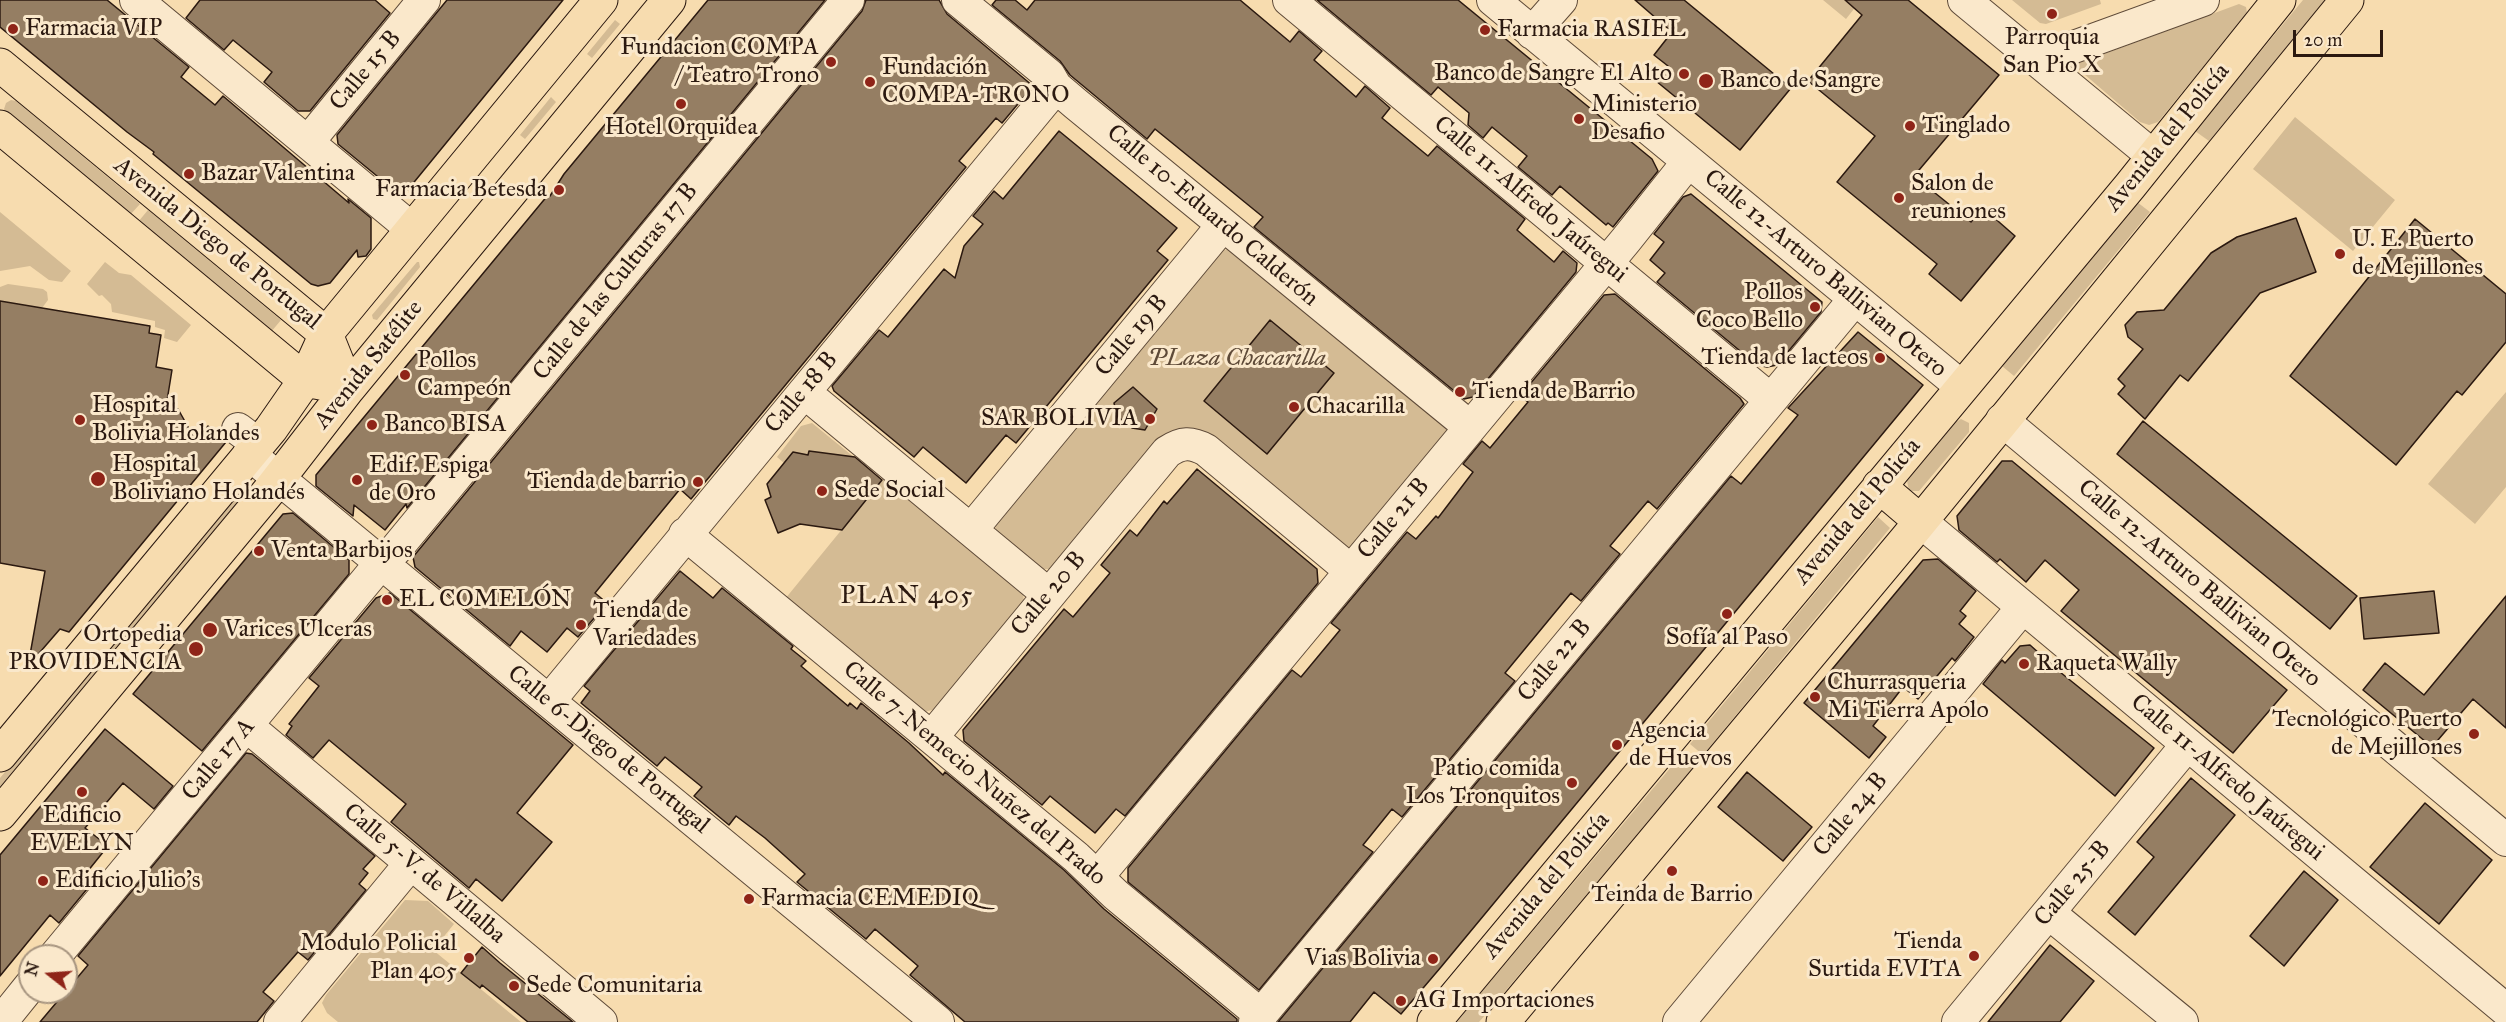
<!DOCTYPE html>
<html>
<head>
<meta charset="utf-8">
<style>
	body { margin:0 }
	#map { position:relative; width:2506px; height:1022px; overflow:hidden; background:#f7dcaf; font-family:"IM FELL Great Primer",serif }
	canvas { display:block }
	.north { position:absolute; left:18px; top:944px; width:60px; height:60px; box-sizing:border-box; background:#fae8cb; border:2px solid #a79580; border-radius:50%; rotate:287deg; font-size:16px; font-weight:700; line-height:24px; text-align:center; color:#2b1910 }
	.north::after { content:''; display:block; margin:auto; width:21px; height:27px; background:#8f2418; clip-path:polygon(50% 0,100% 100%,50% 72%,0 100%) }
	.scale { position:absolute; left:2293px; top:30px; width:90px; height:27px; box-sizing:border-box; border:3px solid #2b1910; border-top:0; padding-left:8px; font-size:18px; line-height:21px; white-space:nowrap; color:#2b1910; -webkit-text-stroke:4px #fae8cb; paint-order:stroke }
</style>
</head>
<body>
<div id="map">
<canvas width="2506" height="1022"></canvas>
<div class="north">N</div>
<div class="scale">20 m</div>
</div>
<script>
const g = document.querySelector('canvas').getContext('2d');
g.lineJoin = 'round';
function fillPath(path, color) { g.fillStyle = color; g.fill(path, 'evenodd'); }
function stroke(path, color, width, dash) { g.strokeStyle = color; g.lineWidth = width; g.lineCap = dash ? 'butt' : 'round'; g.setLineDash(dash || []); g.stroke(path); }
function label(font, color, halo, rows, align = 'center') {
  g.font = font + ' "IM FELL Great Primer",serif'; g.lineWidth = 6; g.setLineDash([]); g.textBaseline = 'middle'; g.strokeStyle = halo; g.fillStyle = color; for (const [text, x, y, turn = 0] of rows) {
    g.save(); g.translate(x, y); g.rotate((+turn || 0) * Math.PI / 180); g.textAlign = isNaN(turn) ? turn : align; if (halo) g.strokeText(text, 0, 0); g.fillText(text, 0, 0); g.restore();
  }
}
const green = new Path2D(`
	M1823,0H1861L1846,19Z
	M2012,0H2100L2101,4L2046,24L2040,23Z
	M2303,0H2325L2209,141L2195,131Z
	M2239,4L2246,7L2247,13L2158,122L2149,125L2140,122L2077,68V64Z
	M615,20L620,24L592,58L587,54Z
	M551,97L556,102L525,139L520,135Z
	M11,100L16,101L140,204L130,215L6,114L4,109L6,103Z
	M2295,117L2395,200L2353,251L2253,169Z
	M2137,202L2150,212L2014,376L2002,366Z
	M148,210L281,320L271,332L138,222Z
	M0,212L71,271L62,282L49,280L30,266L0,271Z
	M1231,249L1449,430L1353,549H1349L1208,436L1052,569H1039L996,533L995,522L1221,250Z
	M105,262L119,273L131,275L191,325L177,342L164,338L165,330L155,327V321L112,312L111,304L102,295L99,296L87,284Z
	M417,262H419L420,267L377,320L373,319L372,315Z
	M8,284L43,289L47,292L48,300L42,308L0,301V287Z
	M2506,392V487L2475,524L2428,484Z
	M1961,419L1969,423V432L1919,491H1909L1907,481L1956,422Z
	M812,423L882,480L886,476L1023,593L1024,602L936,709L924,712L785,599L879,484L843,456L809,451L808,455L793,452L784,463L777,457L801,426Z
	M236,493L243,499L0,791V778Z
	M1878,517L1890,528L1703,755L1690,744Z
	M1682,754L1695,765L1492,1007L1479,995Z
	M405,900L428,901L454,924L433,950L521,1022H338L327,1013L322,1003L326,995Z
	M1473,1002L1487,1013L1479,1022H1457Z`);
const building = new Path2D(`
	M0,0H107L189,67L181,77L215,105L223,96L349,203L348,199L371,218V249L366,256L358,257L357,250L330,283L318,286L311,284L153,154L154,152L127,132L0,27Z
	M200,0H375L390,13L310,111H298L264,82L272,72L233,40L224,50L186,18Z
	M447,0H563L406,192L394,190L338,144L337,135Z
	M708,0H825L407,508L406,504L385,530L354,505L353,516L316,486V475L548,195L550,196L564,174Z
	M866,0H939L947,14L1033,86L1002,123L996,118L959,161L966,167L691,499L680,489L643,534L595,593L607,603L578,637L567,628L547,652L521,631L510,646L415,567L413,557L862,11Z
	M996,0H1015L1027,10L1035,0H1240L1290,42L1299,31L1322,51L1314,60L1356,97L1365,86L1390,108L1382,118L1428,156L1437,146L1525,219L1517,230L1554,262L1563,251L1577,263L1576,272L1473,397L1464,399L1254,227L1263,217L1155,129L1147,139L1070,75L1060,61L992,5Z
	M1317,0H1458L1652,159L1658,171L1613,227L1608,223L1606,225L1560,186L1552,195L1518,167L1527,156L1492,127L1483,138L1468,125L1469,113L1438,87L1431,95Z
	M1635,0H1684L1791,88L1740,150L1656,81L1668,66L1654,55L1672,32Z
	M1845,0H1908L1999,75L1914,176L1971,222L1983,208L2015,236L1961,301L1929,274L1937,264L1837,182L1875,136L1808,81L1862,15Z
	M1059,131L1177,228L1157,251L1168,260L1016,443L1006,435L966,483L923,447L914,457L834,391L832,386L879,330L888,337L944,269L955,278L964,246L983,224L973,216L994,191L1003,199Z
	M1691,194L1822,302L1821,312L1777,365L1767,367L1757,365L1657,282L1665,273L1650,260L1664,242L1654,234L1683,197Z
	M2296,218L2316,272L2260,293L2188,381L2180,375L2145,419L2118,394L2125,386L2118,379L2143,349L2128,337L2125,325L2137,312L2164,310L2211,253L2237,237Z
	M2415,219L2506,294V342L2462,395L2457,391L2396,465L2290,376Z
	M1615,294L1740,398L1744,404L1657,509L1648,501L1610,546L1620,554L1581,601L1571,593L1505,673L1515,681L1402,817L1392,809L1363,845L1373,852L1259,990L1128,882V868L1292,670L1301,677L1340,630L1331,623L1407,532L1416,539L1436,516L1438,518L1473,472L1463,464L1482,441L1490,448L1528,402L1520,396L1604,295Z
	M0,301L150,326L149,333L161,335L156,367L172,370L166,407L178,409L196,441L208,426L226,442L69,632L60,629L28,666L45,571L0,563Z
	M1270,320L1334,373L1267,454L1204,401Z
	M1858,332L1923,385L1441,967L1401,1014L1374,992L1350,1022H1278L1731,476L1741,484L1798,415L1788,408Z
	M1133,387L1157,409L1145,430L1132,428L1117,416L1114,403Z
	M2143,421L2357,596L2330,629L2117,454Z
	M809,451L855,457L882,480L842,530L800,524L778,533L765,500L771,497L767,484L793,452L808,455Z
	M2002,461H2012L2287,690L2233,753L2061,611L2079,590L2045,560L2026,582L2000,559L1997,562L1959,530L1957,516Z
	M1197,469L1317,569L1318,583L1125,816L1116,809L1095,833L1050,796L1042,805L964,741L963,730L1064,609L1073,617L1110,573L1101,565L1130,530L1137,536L1164,501L1167,504Z
	M293,513L349,560V574L202,751L133,694L283,514Z
	M1938,559L1976,591L1960,611L1966,616L1959,624L1974,637L1955,661L1952,658L1918,699L1903,687L1873,726L1886,737L1869,758L1804,703L1923,560Z
	M680,571L713,598L722,588L793,646L791,649L806,661L801,666L848,706L850,703L857,709L861,703L909,743L943,775L945,772L1064,870L1104,909L1237,1019V1022H965L910,975L918,966L875,929L866,939L797,882L805,874L765,838L736,816L729,825L694,796L702,787L665,757L657,766L581,703L590,691L584,686Z
	M2434,591L2439,633L2364,639L2360,598Z
	M390,593L573,745L517,813L552,842L502,901L476,879L469,888L391,822L406,804L329,740L313,758L286,735L292,726L289,724L319,686L309,678L376,598Z
	M2506,596V728L2473,699L2432,747L2363,690L2385,663L2424,695Z
	M2030,645L2060,672L2154,748L2115,796L1983,684L2002,660L2005,663L2020,646Z
	M105,729L173,786L154,809L123,783L85,828L108,846L79,882L87,889L59,923L50,915L0,976V855Z
	M246,753L252,754L375,856L363,869L368,873L359,884L366,890L308,960L298,952L263,992L274,1001L257,1022H40L88,965L78,956Z
	M1747,772L1812,827L1783,861L1718,807Z
	M2191,778L2235,815L2135,935L2108,912L2154,857L2137,842Z
	M2425,803L2492,860L2439,924L2370,867Z
	M2304,871L2338,900L2284,966L2250,936Z
	M2050,945L2094,981L2060,1022H1988Z
	M482,947L500,963L573,1022H528L482,985L480,988L461,973Z`);
const minor = new Path2D(`
	M136,0L412,229
	M958,0L1049,75L1056,87L1076,104L1470,427
	M1289,0L1771,400
	M1493,0L1962,387
	M1964,0L2153,156
	M1532,33L1561,0
	M2038,60L2203,0
	M308,142L424,0
	M804,392L1048,594
	M2002,420L2506,840
	M238,429L258,444
	M249,454L938,1022
	M1920,521L2506,1010
	M971,530L1223,225
	M685,534L1076,857L1116,895L1261,1015
	M549,701L1056,87
	M247,726L601,1022
	M932,737L1167,452C1182,442 1191,442 1206,450L1351,571
	M1098,876L1626,240L1688,162
	M2049,913L2182,1022
	M55,956L371,575L396,549L848,0
	M1,1022L30,986
	M280,1022L411,863
	M1255,1022L1854,300
	M1679,1022L2023,607
	M1958,1022L2187,745`);
const major = new Path2D(`
	M0,65L326,334L348,389
	M0,127L305,380L326,384
	M1879,486L1920,521
	M0,755L271,429L305,380L326,334L601,0
	M0,814L269,491L348,389L669,0
	M1434,1022L2130,186L2279,0
	M1503,1022L1908,537L2347,0`);
const markers = [
	[2052,14,6,"#8f2418"],
	[13,29,6,"#8f2418"],
	[1485,30,6,"#8f2418"],
	[831,62,6,"#8f2418"],
	[1684,74,6,"#8f2418"],
	[1706,81,8,"#8f2418"],
	[870,82,6,"#8f2418"],
	[681,104,6,"#8f2418"],
	[1579,119,6,"#8f2418"],
	[1910,126,6,"#8f2418"],
	[189,174,6,"#8f2418"],
	[559,190,6,"#8f2418"],
	[1899,198,6,"#8f2418"],
	[2340,254,6,"#8f2418"],
	[1815,307,6,"#8f2418"],
	[1880,358,6,"#8f2418"],
	[405,375,6,"#8f2418"],
	[1460,392,6,"#8f2418"],
	[1294,407,6,"#8f2418"],
	[1150,419,6,"#8f2418"],
	[80,420,6,"#8f2418"],
	[372,425,6,"#8f2418"],
	[98,479,8,"#8f2418"],
	[357,480,6,"#8f2418"],
	[698,482,6,"#8f2418"],
	[822,491,6,"#8f2418"],
	[259,551,6,"#8f2418"],
	[387,600,6,"#8f2418"],
	[1727,614,6,"#8f2418"],
	[581,625,6,"#8f2418"],
	[210,630,8,"#8f2418"],
	[196,649,8,"#8f2418"],
	[2024,664,6,"#8f2418"],
	[1815,697,6,"#8f2418"],
	[2474,734,6,"#8f2418"],
	[1617,745,6,"#8f2418"],
	[1572,783,6,"#8f2418"],
	[82,792,6,"#8f2418"],
	[1672,871,6,"#8f2418"],
	[43,881,6,"#8f2418"],
	[749,899,6,"#8f2418"],
	[1974,956,6,"#8f2418"],
	[469,958,6,"#8f2418"],
	[1433,959,6,"#8f2418"],
	[514,986,6,"#8f2418"],
	[1401,1001,6,"#8f2418"]
];
const poiNames = [
	["Farmacia VIP",25,29],
	["Farmacia RASIEL",1497,30],
	["Parroquia",2052,38,"center"],
	["San Pio X",2052,66,"center"],
	["Fundacion COMPA",819,48,"right"],
	["/ Teatro Trono",819,76,"right"],
	["Fundación",882,68],
	["COMPA-TRONO",882,96],
	["Banco de Sangre El Alto",1672,74,"right"],
	["Banco de Sangre",1720,81],
	["Ministerio",1591,105],
	["Desafio",1591,133],
	["Tinglado",1922,126],
	["Hotel Orquidea",681,128,"center"],
	["Bazar Valentina",201,174],
	["Salon de",1911,184],
	["reuniones",1911,212],
	["Farmacia Betesda",547,190,"right"],
	["U. E. Puerto",2352,240],
	["de Mejillones",2352,268],
	["Pollos",1803,293,"right"],
	["Coco Bello",1803,321,"right"],
	["Tienda de lacteos",1868,358,"right"],
	["Pollos",417,361],
	["Campeón",417,389],
	["Tienda de Barrio",1472,392],
	["Hospital",92,406],
	["Bolivia Holandes",92,434],
	["Chacarilla",1306,407],
	["SAR BOLIVIA",1138,419,"right"],
	["Banco BISA",384,425],
	["Hospital",112,465],
	["Boliviano Holandés",112,493],
	["Edif. Espiga",369,466],
	["de Oro",369,494],
	["Tienda de barrio",686,482,"right"],
	["Sede Social",834,491],
	["Venta Barbijos",271,551],
	["EL COMELÓN",399,600],
	["Tienda de",593,611],
	["Variedades",593,639],
	["Varices Ulceras",224,630],
	["Ortopedia",182,635,"right"],
	["PROVIDENCIA",182,663,"right"],
	["Sofía al Paso",1727,638,"center"],
	["Raqueta Wally",2036,664],
	["Churrasqueria",1827,683],
	["Mi Tierra Apolo",1827,711],
	["Tecnológico Puerto",2462,720,"right"],
	["de Mejillones",2462,748,"right"],
	["Agencia",1629,731],
	["de Huevos",1629,759],
	["Patio comida",1560,769,"right"],
	["Los Tronquitos",1560,797,"right"],
	["Edificio",82,816,"center"],
	["EVELYN",82,844,"center"],
	["Edificio Julio's",55,881],
	["Teinda de Barrio",1672,895,"center"],
	["Farmacia CEMEDIQ",761,899],
	["Tienda",1962,942,"right"],
	["Surtida EVITA",1962,970,"right"],
	["Modulo Policial",457,944,"right"],
	["Plan 405",457,972,"right"],
	["Vias Bolivia",1421,959,"right"],
	["Sede Comunitaria",526,986],
	["AG Importaciones",1413,1001]
];
const streetNames = [
	["Calle 15 B",366,71,-50],
	["Avenida del Policía",2168,138,-51],
	["Calle 11-Alfredo Jaúregui",1530,200,40],
	["Calle 10-Eduardo Calderón",1212,216,40],
	["Avenida Diego de Portugal",217,244,39],
	["Calle 12-Arturo Ballivian Otero",1825,274,40],
	["Calle de las Culturas 17 B",616,282,-51],
	["Calle 19 B",1132,336,-50],
	["Avenida Satélite",369,365,-51],
	["Calle 18 B",802,393,-50],
	["Avenida del Policía",1858,512,-50],
	["Calle 21 B",1394,519,-50],
	["Calle 12-Arturo Ballivian Otero",2199,584,40],
	["Calle 20 B",1049,594,-50],
	["Calle 22 B",1555,661,-50],
	["Calle 6-Diego de Portugal",608,750,39],
	["Calle 17 A",219,760,-50],
	["Calle 7-Nemecio Nuñez del Prado",974,774,40],
	["Calle 11-Alfredo Jaúregui",2227,778,40],
	["Calle 24 B",1851,815,-50],
	["Calle 5-V. de Villalba",424,874,40],
	["Calle 25-B",2073,884,-50],
	["Avenida del Policía",1547,886,-50]
];
const parkNames = [
	["PLaza Chacarilla",1237,359]
];
const neighbourhoodNames = [
	["PLAN 405",907,597]
];
fillPath(green, '#d4bb94');
fillPath(building, '#957e63');
stroke(building, '#2b1910', 1.5);
stroke(minor, '#5e4a38', 34);
stroke(major, '#2b1910', 35);
stroke(minor, '#fae8cb', 32);
stroke(major, '#f7dcaf', 33);
for (const [x, y, r, color] of markers) { const dot = new Path2D(); dot.arc(x, y, r, 0, 2 * Math.PI); g.fillStyle = color; g.fill(dot); stroke(dot, '#fae8cb', 2); }
label('24px', '#2b1910', '#fae8cb', poiNames, 'left');
label('24px', '#2b1910', '#fae8cb', streetNames);
label('italic 24px', '#5e4a38', '#fae8cb', parkNames);
g.letterSpacing = '1.5px';
label('26px', '#2b1910', '#fae8cb', neighbourhoodNames);
g.letterSpacing = '0px';
</script>
</body>
</html>
